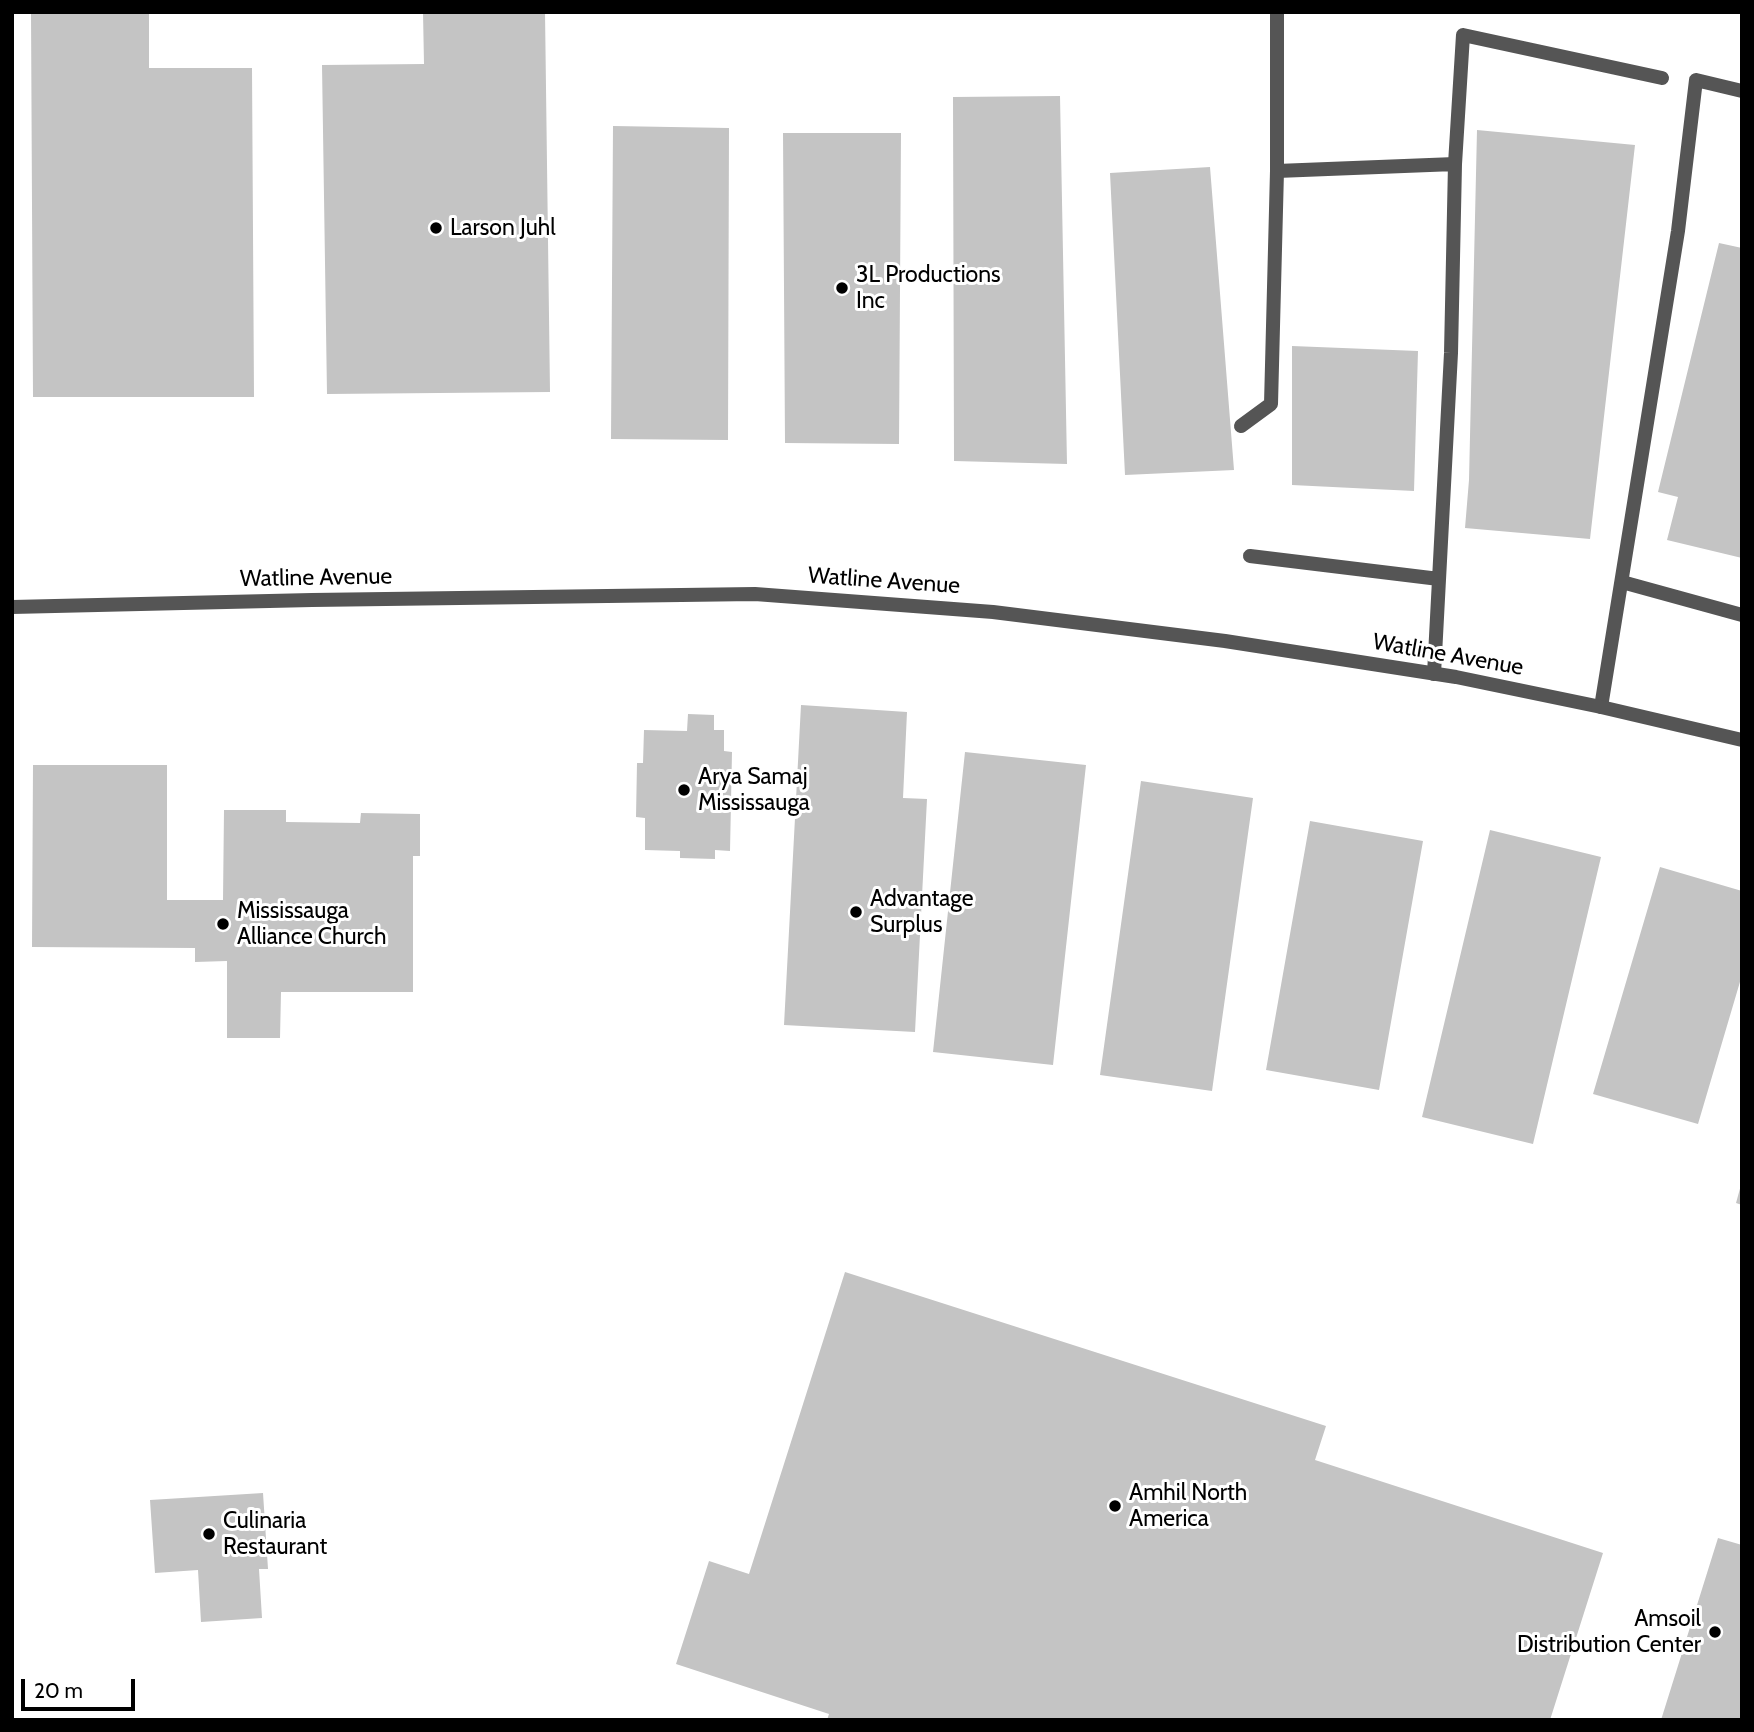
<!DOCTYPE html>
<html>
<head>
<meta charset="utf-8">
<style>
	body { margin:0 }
	#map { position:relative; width:1754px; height:1732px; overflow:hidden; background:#fff; font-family:Cabin,sans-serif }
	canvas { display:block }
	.frame { position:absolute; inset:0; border:14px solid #000; pointer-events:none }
	.scale { position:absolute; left:21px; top:1679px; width:114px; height:32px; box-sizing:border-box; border:4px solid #000; border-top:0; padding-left:9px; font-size:21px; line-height:24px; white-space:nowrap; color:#000; -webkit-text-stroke:5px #fff; paint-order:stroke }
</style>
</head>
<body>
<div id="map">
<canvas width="1754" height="1732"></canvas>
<div class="frame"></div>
<div class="scale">20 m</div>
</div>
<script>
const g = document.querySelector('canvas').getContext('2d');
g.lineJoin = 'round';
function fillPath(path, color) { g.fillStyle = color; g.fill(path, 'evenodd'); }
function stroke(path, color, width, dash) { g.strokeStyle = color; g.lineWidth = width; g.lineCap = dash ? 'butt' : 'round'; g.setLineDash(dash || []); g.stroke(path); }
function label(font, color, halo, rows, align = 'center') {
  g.font = font + ' Cabin,sans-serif'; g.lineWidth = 6; g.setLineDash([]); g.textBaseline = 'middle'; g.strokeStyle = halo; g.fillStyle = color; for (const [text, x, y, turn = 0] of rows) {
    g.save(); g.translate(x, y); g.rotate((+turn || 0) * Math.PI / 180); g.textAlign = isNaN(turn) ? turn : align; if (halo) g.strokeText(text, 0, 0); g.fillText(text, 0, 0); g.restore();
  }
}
const building = new Path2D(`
	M31,12H149V68H252L254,397H33Z
	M423,12H545L550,392L327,394L322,65L424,64Z
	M1060,96L1067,464L954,461L953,97Z
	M613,126L729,128L728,440L611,439Z
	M1477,130L1635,145L1590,539L1465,528L1469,480Z
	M783,133H901L899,444L785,443Z
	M1210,167L1234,470L1125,475L1110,173Z
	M1719,243L1742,248V558L1667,540L1678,497L1658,492Z
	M1292,346L1418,351L1414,491L1292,485Z
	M801,705L907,712L903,798L927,799L915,1032L784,1025Z
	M688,714L714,715V730H724V751L732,752L730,851L715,850V859L680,858V851L645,850V818L636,817L637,763H643L644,730L687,731Z
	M965,752L1086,765L1053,1065L933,1052Z
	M33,765H167V900H223L224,810H286V822L360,823L361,813L420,814V856H413V992H281L280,1038H227V961L195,962V948L32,947Z
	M1141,781L1253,798L1212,1091L1100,1075Z
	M1310,821L1423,841L1379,1090L1266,1070Z
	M1490,830L1601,857L1533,1144L1422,1117Z
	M1660,867L1742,891V975L1698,1124L1593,1094Z
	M1741,1185H1742V1205L1736,1203Z
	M845,1272L1326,1426L1315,1460L1603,1553L1550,1720H827L829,1714L676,1664L709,1561L749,1574Z
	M263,1493L268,1569H259L262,1618L201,1622L198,1570L155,1573L150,1500Z
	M1718,1538L1742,1545V1720H1661Z`);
const service = new Path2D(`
	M1277,171L1455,164
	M1241,426L1271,404L1277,171V12
	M1250,556L1439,579
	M1622,582L1742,615
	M1434,674L1451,353L1455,164L1463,35L1662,78
	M1601,707L1678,231L1696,80L1742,91`);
const minor = new Path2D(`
	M12,607L312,600L755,594L993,612L1225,641L1456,677L1601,707L1742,740`);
const markers = [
	[436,228,7,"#000"],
	[842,288,7,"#000"],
	[684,790,7,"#000"],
	[856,912,7,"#000"],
	[223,924,7,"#000"],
	[1115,1506,7,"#000"],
	[209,1534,7,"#000"],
	[1715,1632,7,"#000"]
];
const poiNames = [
	["Larson Juhl",450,228],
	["3L Productions",856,275],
	["Inc",856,301],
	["Arya Samaj",698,777],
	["Mississauga",698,803],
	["Advantage",870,899],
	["Surplus",870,925],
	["Mississauga",237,911],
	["Alliance Church",237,937],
	["Amhil North",1129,1493],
	["America",1129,1519],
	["Culinaria",223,1521],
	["Restaurant",223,1547],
	["Amsoil",1701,1619,"right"],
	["Distribution Center",1701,1645,"right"]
];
const streetNames = [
	["Watline Avenue",316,578,-1],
	["Watline Avenue",884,581,4],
	["Watline Avenue",1448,655,10]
];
fillPath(building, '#c4c4c4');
stroke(service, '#555', 14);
stroke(minor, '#555', 14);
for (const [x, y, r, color] of markers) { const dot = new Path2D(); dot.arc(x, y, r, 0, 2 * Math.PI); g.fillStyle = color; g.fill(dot); stroke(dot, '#fff', 2.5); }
label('23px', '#000', '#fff', poiNames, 'left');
label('23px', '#000', '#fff', streetNames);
</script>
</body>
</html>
